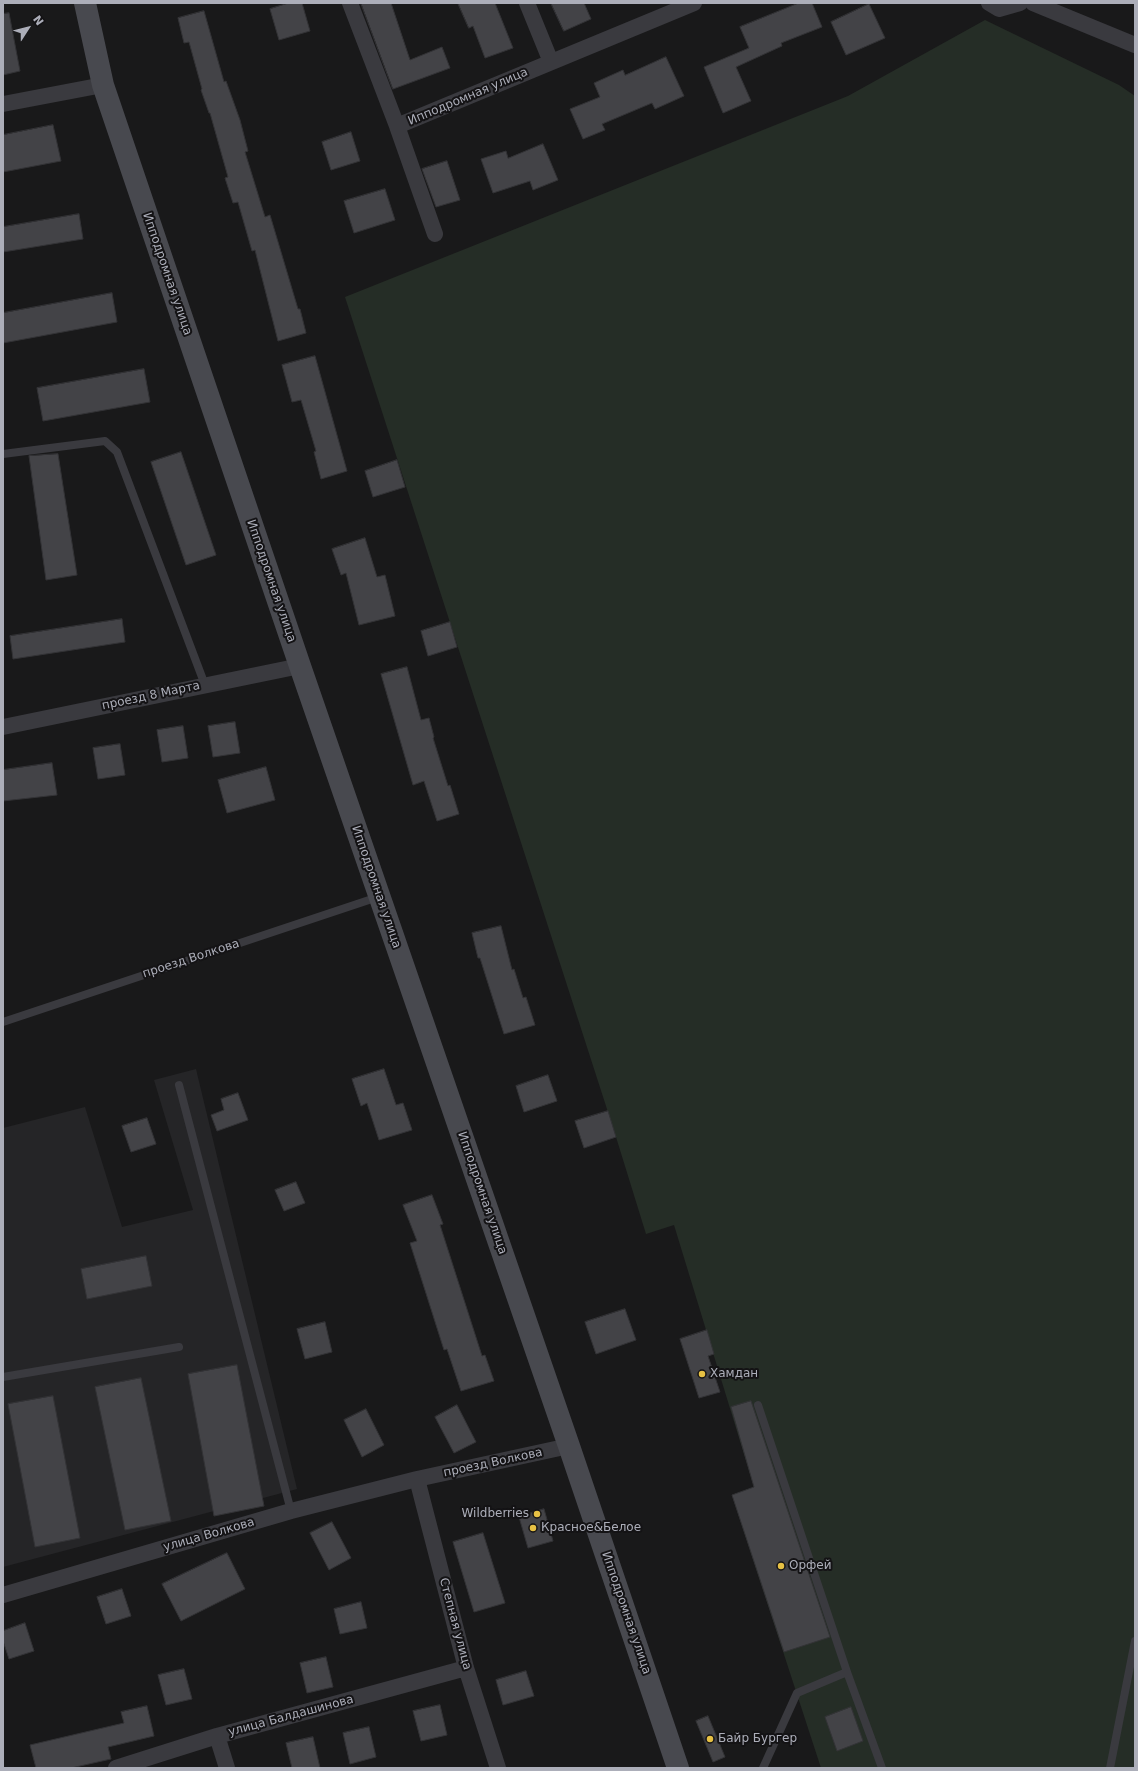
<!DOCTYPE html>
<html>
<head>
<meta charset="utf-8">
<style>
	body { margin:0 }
	#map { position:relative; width:1138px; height:1771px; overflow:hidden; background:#19191a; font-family:"DejaVu Sans",sans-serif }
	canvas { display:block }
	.frame { position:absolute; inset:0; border:4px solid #acaeb9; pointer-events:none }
	.north { position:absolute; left:8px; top:8px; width:40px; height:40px; -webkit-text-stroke:3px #141315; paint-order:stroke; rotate:54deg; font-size:11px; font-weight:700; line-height:16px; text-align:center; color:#acaeb9 }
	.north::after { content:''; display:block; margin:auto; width:14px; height:18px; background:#acaeb9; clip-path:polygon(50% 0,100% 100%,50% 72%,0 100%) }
</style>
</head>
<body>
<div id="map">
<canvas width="1138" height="1771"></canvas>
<div class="frame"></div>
<div class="north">N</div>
</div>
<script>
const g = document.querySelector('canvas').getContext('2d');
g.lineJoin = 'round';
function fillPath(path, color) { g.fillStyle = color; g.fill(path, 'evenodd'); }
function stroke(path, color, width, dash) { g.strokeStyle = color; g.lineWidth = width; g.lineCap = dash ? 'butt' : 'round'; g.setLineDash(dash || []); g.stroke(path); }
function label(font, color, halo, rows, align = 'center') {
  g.font = font + ' "DejaVu Sans",sans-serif'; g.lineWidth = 4; g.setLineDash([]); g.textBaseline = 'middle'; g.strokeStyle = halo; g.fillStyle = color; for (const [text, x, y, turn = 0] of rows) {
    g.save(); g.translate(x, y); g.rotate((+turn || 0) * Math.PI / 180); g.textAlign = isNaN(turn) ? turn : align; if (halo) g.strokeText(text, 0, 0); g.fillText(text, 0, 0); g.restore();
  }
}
const built = new Path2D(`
	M196,1069L297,1489L3,1567V1128L85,1107L122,1227L193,1210L154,1080Z`);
const green = new Path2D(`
	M985,20L1119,85L1135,96V1768H821L732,1495L754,1487L674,1225L646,1234L616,1137L345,297L848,96Z`);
const building = new Path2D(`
	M289,3H302L310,31L279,40L270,9Z
	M361,3H391L410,60L442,47L450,68L393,89Z
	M458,3H495L513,48L485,58L473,26L469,28Z
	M551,3H584L591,19L564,31Z
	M799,3H812L822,27L781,43L782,46L736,67L751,101L723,113L704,67L749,48L740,27Z
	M869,4L885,38L846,55L831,22Z
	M204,11L224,82L226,81L240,120L248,151L245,152L265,217L270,215L298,309H300L306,333L278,341L255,250L252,251L238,202L233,203L225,178L228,177L210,113H209L201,90L202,89L189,42L184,43L178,18Z
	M9,13L20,71L3,75V14Z
	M666,57L684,96L655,109L652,103L602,124L605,130L583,139L570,109L600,97L594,83L623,70L625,75Z
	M53,125L61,161L3,172V135Z
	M351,132L360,161L331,170L322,142Z
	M543,144L558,180L533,190L530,181L493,193L481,159L506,151L508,158Z
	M447,161L460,200L436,207L422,169Z
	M385,189L395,220L354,233L344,201Z
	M79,214L83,239L3,252V227Z
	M112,293L117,322L3,343V313Z
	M315,356L347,471L321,479L314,452L316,451L301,400L292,402L282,365Z
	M144,369L150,402L43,421L37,388Z
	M181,452L216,555L186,565L151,462Z
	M58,454L77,575L46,580L29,456Z
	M397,460L405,487L373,497L365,471Z
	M365,538L377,577L385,575L395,616L359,625L346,573L341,575L332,549Z
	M122,619L125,642L13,659L10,636Z
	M450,622L457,647L428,656L421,631Z
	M407,667L421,720L429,718L434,737L433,738L448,786L450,785L459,814L437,821L424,781L413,785L381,674Z
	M235,722L240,753L213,757L208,726Z
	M183,726L188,758L162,762L157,730Z
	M120,744L125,775L98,779L93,748Z
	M52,763L57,795L3,801V770Z
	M266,767L275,800L227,813L218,780Z
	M501,926L512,970L514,969L523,998L526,997L535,1025L504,1034L480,958H478L472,933Z
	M384,1069L396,1105L403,1103L412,1130L379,1140L367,1103L361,1106L352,1079Z
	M548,1075L557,1101L524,1112L516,1086Z
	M238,1093L248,1120L217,1131L211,1115L224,1110L221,1099Z
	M608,1111L616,1137L584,1148L575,1121Z
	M147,1118L156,1144L131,1152L122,1126Z
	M296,1182L305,1203L284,1211L275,1190Z
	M432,1195L443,1224L440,1225L482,1356L485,1355L494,1381L461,1391L447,1349L444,1350L410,1243L417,1241L403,1205Z
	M146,1256L152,1286L87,1299L81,1269Z
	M625,1309L636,1340L596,1354L585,1322Z
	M325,1322L332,1352L305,1359L297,1329Z
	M707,1330L714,1354L708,1356L720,1392L699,1398L680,1339Z
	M237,1365L264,1506L214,1516L188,1374Z
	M141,1378L171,1521L125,1530L95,1387Z
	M53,1396L80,1538L35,1547L8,1404Z
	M751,1401L830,1637L784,1652L732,1495L754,1487L731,1407Z
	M457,1405L476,1442L454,1453L435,1417Z
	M366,1409L384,1445L362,1457L344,1420Z
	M544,1509L553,1541L528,1548L519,1517Z
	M332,1522L351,1558L329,1570L310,1533Z
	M483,1533L505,1603L474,1612L453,1542Z
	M227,1553L245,1589L181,1621L162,1584Z
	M122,1589L131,1616L106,1624L97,1597Z
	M361,1602L367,1628L340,1634L334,1609Z
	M25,1623L34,1651L9,1659L3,1641V1631Z
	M326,1657L333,1687L307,1693L300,1663Z
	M184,1669L192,1699L166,1705L158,1675Z
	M526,1671L534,1696L503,1705L496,1680Z
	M440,1705L447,1735L421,1741L413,1711Z
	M147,1706L154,1736L108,1747L111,1759L71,1768H36L30,1745L124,1723L121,1712Z
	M851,1707L863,1741L837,1751L825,1717Z
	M708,1716L725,1757L713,1762L696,1721Z
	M369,1727L376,1757L350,1764L343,1733Z
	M313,1737L320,1768H292L286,1743Z`);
const lane = new Path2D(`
	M3,454L105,441L117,452L205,685
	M3,1022L378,897
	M179,1085L291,1511
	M3,1377L179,1347
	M758,1405L847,1672L797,1693L763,1768
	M847,1672L882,1768
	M1110,1768L1135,1641`);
const street = new Path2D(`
	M350,3L397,126L435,234
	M527,3L551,62
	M989,3L999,9L1020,3
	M1033,3L1135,45
	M3,104L103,85
	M397,126L694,3
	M3,727L300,666
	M417,1479L466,1668L498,1768
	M3,1595L291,1511L417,1479L569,1446
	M217,1736L227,1768
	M116,1768L217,1736L466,1668`);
const secondary = new Path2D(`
	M85,3L103,85L300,666L569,1446L678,1768`);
const markers = [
	[702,1374,4,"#e7c144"],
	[537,1514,4,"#e7c144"],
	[533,1528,4,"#e7c144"],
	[781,1566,4,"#e7c144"],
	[710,1739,4,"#e7c144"]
];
const streetNames = [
	["Ипподромная улица",468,97,-23],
	["Ипподромная улица",167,274,71],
	["Ипподромная улица",271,581,71],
	["проезд 8 Марта",151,696,-12],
	["Ипподромная улица",376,887,71],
	["проезд Волкова",191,959,-18],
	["Ипподромная улица",482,1193,71],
	["проезд Волкова",493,1463,-12],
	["улица Волкова",209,1535,-16],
	["Ипподромная улица",626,1613,71],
	["Степная улица",455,1624,75],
	["улица Балдашинова",291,1716,-15]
];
const poiNames = [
	["Хамдан",710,1374],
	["Wildberries",529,1514,"right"],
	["Красное&Белое",541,1528],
	["Орфей",789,1566],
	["Байр Бургер",718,1739]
];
fillPath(built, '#252527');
fillPath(green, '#252d26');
fillPath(building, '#434347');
stroke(building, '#333336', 1);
stroke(lane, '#3a3a3f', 8);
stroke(street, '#3a3a3f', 16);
stroke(secondary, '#48494f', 22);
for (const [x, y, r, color] of markers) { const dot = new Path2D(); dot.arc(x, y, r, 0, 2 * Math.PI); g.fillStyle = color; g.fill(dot); stroke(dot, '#141315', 1.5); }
label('12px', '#acaeb9', '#141315', streetNames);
label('12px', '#acaeb9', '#141315', poiNames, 'left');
</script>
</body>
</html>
